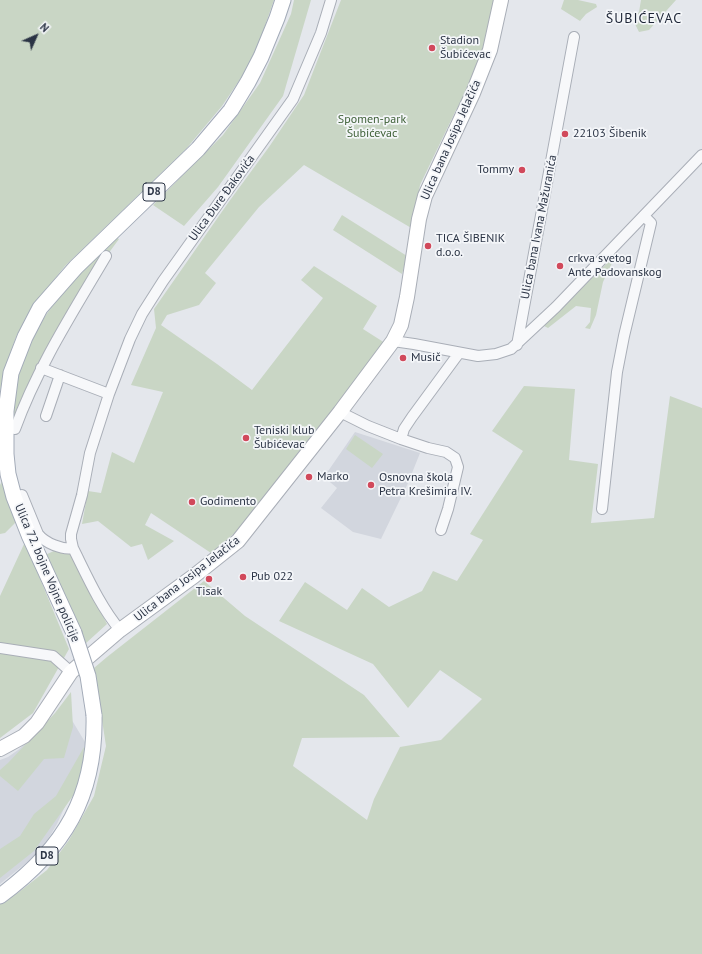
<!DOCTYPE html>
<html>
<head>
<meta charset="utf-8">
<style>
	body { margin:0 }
	#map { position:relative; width:702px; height:954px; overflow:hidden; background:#e4e7ec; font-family:"PT Sans",sans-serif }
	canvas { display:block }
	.north { position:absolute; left:16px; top:16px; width:40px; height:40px; -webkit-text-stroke:3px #f4f6f9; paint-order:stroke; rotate:45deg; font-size:11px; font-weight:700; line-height:16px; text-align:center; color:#2b3445 }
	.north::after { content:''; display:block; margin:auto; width:14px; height:18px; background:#2b3445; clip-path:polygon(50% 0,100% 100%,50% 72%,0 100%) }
</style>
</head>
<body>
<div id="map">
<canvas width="702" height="954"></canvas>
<div class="north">N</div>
</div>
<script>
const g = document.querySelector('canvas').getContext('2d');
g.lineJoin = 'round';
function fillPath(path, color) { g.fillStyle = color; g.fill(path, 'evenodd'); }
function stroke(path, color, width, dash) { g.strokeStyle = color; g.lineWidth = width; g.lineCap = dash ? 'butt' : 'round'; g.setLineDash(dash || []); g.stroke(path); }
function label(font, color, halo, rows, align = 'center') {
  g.font = font + ' "PT Sans",sans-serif'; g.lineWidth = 3.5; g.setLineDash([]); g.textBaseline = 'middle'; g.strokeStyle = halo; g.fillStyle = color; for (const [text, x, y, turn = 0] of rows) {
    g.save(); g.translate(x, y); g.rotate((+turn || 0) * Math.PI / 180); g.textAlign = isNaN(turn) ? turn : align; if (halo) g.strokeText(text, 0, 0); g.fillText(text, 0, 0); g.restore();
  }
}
const built = new Path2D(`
	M355,432L420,453L408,483L381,539L353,532L321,508L337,488L324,477Z
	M64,707L85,742L77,780L57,824L41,851L0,884V760L8,757L18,750Z`);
const green = new Path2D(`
	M0,0H274L253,60L222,106L186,149L65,266L33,306L16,337L4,371L0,391Z
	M294,0H311L283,96L218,187L184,226L153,205L223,135L260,83L291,14Z
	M341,0H494L482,55L472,84L456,110L420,185L413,229L304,165L259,207L205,273L216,283L199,305L167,315L161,325L217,364L252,390L323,298L301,280L314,266L377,306L363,329L385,343L243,526L211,553L151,513L145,525L174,541L148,560L142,544L131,547L98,521L82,524L88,491L101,493L112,452L134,463L163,392L131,385L156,328L154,309L228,203L269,147L304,95Z
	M564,0H578L596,4L597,7L586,14L580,21L561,9Z
	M641,0H676L649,30L639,32L633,20L639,12Z
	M342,215L407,256L402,274L333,230Z
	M116,237L119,239L97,269L16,416L12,414L19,372L38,327L54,303L71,281Z
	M608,262L612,263L603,282L596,315L590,329L585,328L590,322L591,308L576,306L548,328L544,326Z
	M524,386L575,389L569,460L598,464L591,523L654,518L670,396L702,408V954H0V904L19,892L47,870L69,840L94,796L106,746L94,668L107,657L204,581L245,616L364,695L400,737L302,738L293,766L367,820L374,799L400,747L441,740L482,699L440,670L408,708L373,664L279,621L305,582L347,610L362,588L389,607L422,591L433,571L457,581L483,540L470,534L523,451L492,431Z
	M355,435L383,454L372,468L346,449Z
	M4,477L17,521L5,533L0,534V485Z
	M25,542L69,649L33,713L0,738V596Z
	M67,545L107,624L85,644L45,555Z
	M71,692L73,727L64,758L44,759L18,791L0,776V770L8,763L55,713Z
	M84,747L82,783L34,851L0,878V849L20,836L34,814L56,796Z`);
const street = new Path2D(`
	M393,341L414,344L478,356L496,354L511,349L556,307L702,155
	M517,345L574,37
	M41,368L109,394
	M340,412L368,426L401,439L428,448L446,452L455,458L458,467L448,509L441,530
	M46,416L60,375
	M15,429C37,368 73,312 106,256
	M401,439L404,429L412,417L459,353
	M22,495L38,534C45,543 62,550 73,548
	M602,509L617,372L624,336L651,223L644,216
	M120,630C100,606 87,576 73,548L71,539V534L82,495L90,453L109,394L130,339L142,314L163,281L293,99L321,33L331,0
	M0,648L53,656L71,672`);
const secondary = new Path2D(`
	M0,749L24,736L37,723L71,672L120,630L194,576L238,541L340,412L393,341L401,325L407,297L419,219L425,196L473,93L490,50L501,0`);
const primary = new Path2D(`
	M74,633L29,535L14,497L8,474L6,454V411L11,373L25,337L40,308L76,267L198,149L231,110L248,82L261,57L277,18L283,0
	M0,896C64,849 96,796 94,715`);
const primaryBridge = new Path2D(`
	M74,633L88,676L94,715`);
const markers = [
	[432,48,4,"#d1495b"],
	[565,134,4,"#d1495b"],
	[522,170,4,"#d1495b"],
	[428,246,4,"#d1495b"],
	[560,266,4,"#d1495b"],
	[403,358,4,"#d1495b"],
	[246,438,4,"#d1495b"],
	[309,477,4,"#d1495b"],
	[371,485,4,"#d1495b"],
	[192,502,4,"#d1495b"],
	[243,577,4,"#d1495b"],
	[209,579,4,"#d1495b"]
];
const shields = [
	[154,192,22],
	[47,856,22]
];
const shieldNames = [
	["D8",154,192],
	["D8",47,856]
];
const poiNames = [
	["Stadion",440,41],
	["Šubićevac",440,55],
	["22103 Šibenik",573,134],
	["Tommy",514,170,"right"],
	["TICA ŠIBENIK",436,239],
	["d.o.o.",436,253],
	["crkva svetog",568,259],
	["Ante Padovanskog",568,273],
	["Musič",411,358],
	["Teniski klub",254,431],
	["Šubićevac",254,445],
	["Marko",317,477],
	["Osnovna škola",379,478],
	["Petra Krešimira IV.",379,492],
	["Godimento",200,502],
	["Pub 022",251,577],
	["Tisak",209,592,"center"]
];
const parkNames = [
	["Spomen-park",372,120],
	["Šubićevac",372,134]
];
const streetNames = [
	["Ulica bana Josipa Jelačića",451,140,-66],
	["Ulica Đure Đakovića",222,198,-54],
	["Ulica bana Ivana Mažuranića",539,227,-79],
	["Ulica 72. bojne Vojne policije",47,573,67],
	["Ulica bana Josipa Jelačića",187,579,-38]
];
const quarterNames = [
	["ŠUBIĆEVAC",644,19]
];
fillPath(built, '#d2d6de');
fillPath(green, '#c9d6c5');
stroke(street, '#a9aeb7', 12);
stroke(secondary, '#a9aeb7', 16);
stroke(primary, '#a3abb8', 17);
stroke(street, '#f7f8fa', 10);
stroke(secondary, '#fff', 14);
stroke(primary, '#fff', 15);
stroke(primaryBridge, '#a3abb8', 17, []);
stroke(primaryBridge, '#fff', 15);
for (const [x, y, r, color] of markers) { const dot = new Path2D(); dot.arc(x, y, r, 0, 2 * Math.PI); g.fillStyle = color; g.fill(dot); stroke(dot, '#f4f6f9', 1.5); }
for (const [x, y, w] of shields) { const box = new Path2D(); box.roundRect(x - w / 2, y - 9, w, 18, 3); g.fillStyle = '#f4f6f9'; g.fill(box); stroke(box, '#2b3445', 1); }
label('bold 11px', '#2b3445', null, shieldNames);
label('12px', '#2b3445', '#f4f6f9', poiNames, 'left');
label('12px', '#3f6138', '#f4f6f9', parkNames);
label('12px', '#2b3445', '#f4f6f9', streetNames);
g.letterSpacing = '1px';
label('14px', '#1d2536', '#f4f6f9', quarterNames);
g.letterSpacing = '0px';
</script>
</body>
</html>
